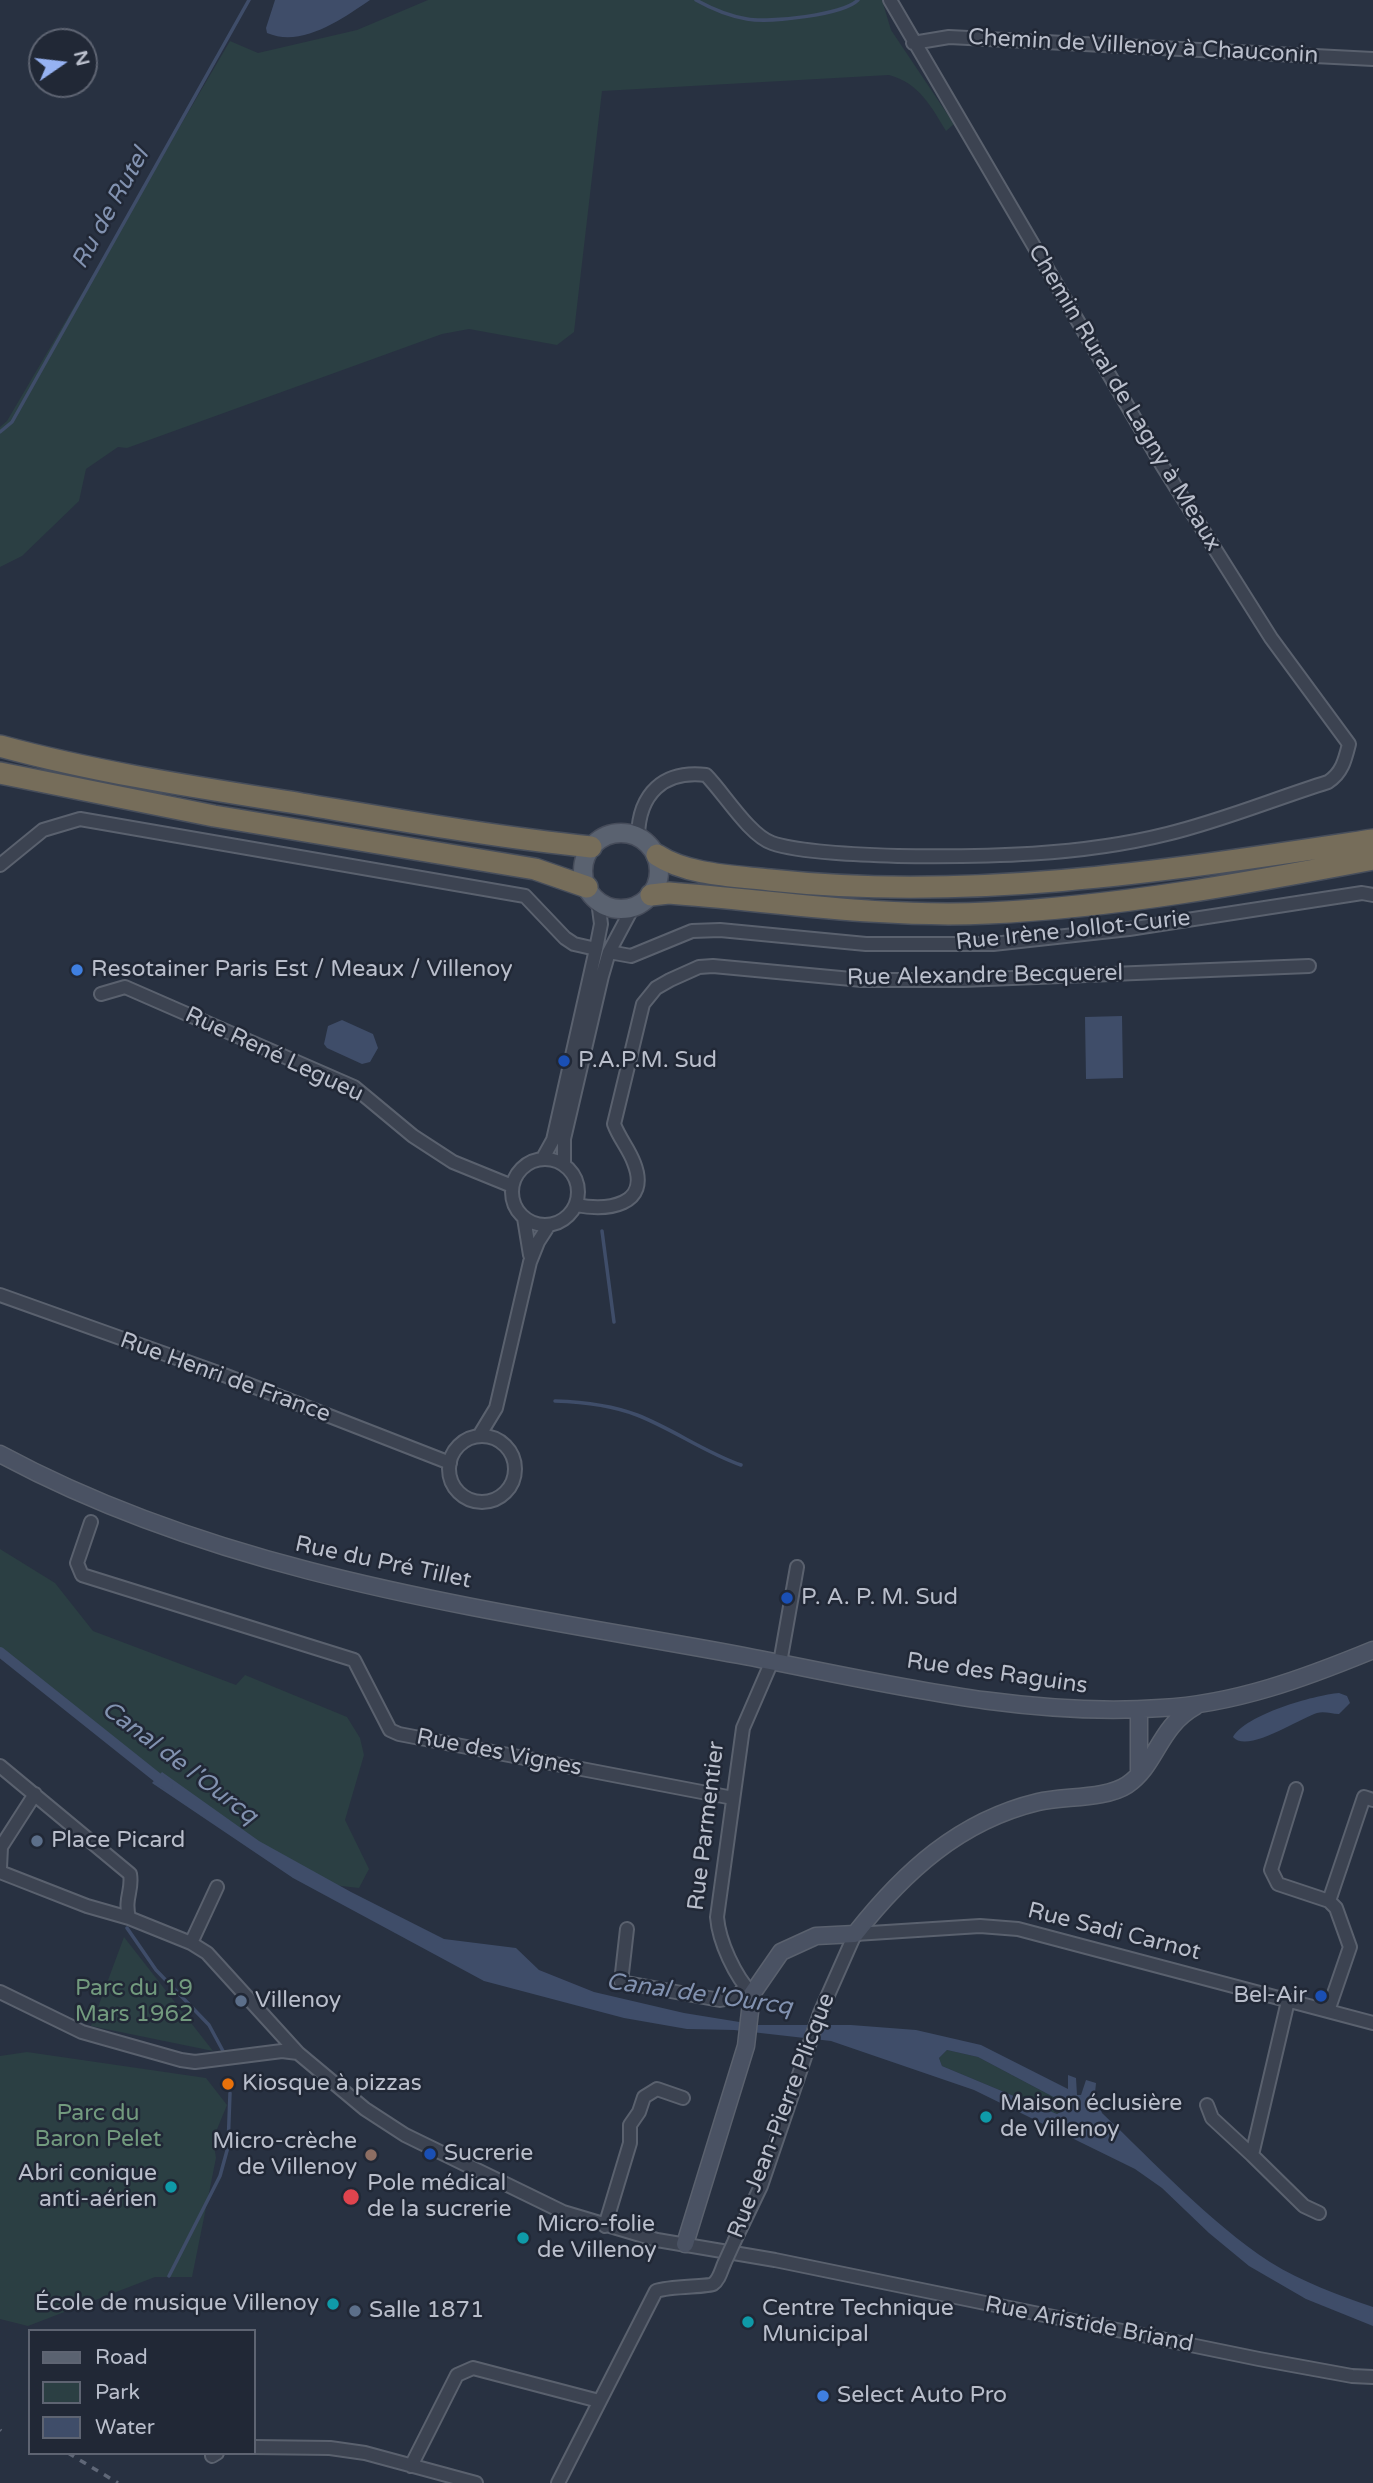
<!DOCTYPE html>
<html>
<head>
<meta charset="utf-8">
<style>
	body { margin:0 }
	#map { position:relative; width:1373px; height:2483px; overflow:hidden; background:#283141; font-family:"Varela Round",sans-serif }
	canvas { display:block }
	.legend { position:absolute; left:28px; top:2329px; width:228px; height:126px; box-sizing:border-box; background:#212836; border:2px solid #5e6472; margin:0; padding:9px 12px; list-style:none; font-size:21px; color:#b9becb }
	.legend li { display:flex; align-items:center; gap:14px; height:35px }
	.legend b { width:35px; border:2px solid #5e6472 }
	.north { position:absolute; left:28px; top:28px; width:70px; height:70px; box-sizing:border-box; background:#212836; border:2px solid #5e6472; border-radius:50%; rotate:76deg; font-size:19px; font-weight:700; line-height:28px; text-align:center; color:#b9becb }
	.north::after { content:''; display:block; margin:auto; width:24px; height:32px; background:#96b2f2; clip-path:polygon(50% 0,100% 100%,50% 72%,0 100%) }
</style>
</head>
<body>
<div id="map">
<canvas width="1373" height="2483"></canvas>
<ul class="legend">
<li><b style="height:9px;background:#5a6270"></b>Road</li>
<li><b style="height:19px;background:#2b3f43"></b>Park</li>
<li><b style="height:19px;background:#3f4d69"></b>Water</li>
</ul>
<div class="north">N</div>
</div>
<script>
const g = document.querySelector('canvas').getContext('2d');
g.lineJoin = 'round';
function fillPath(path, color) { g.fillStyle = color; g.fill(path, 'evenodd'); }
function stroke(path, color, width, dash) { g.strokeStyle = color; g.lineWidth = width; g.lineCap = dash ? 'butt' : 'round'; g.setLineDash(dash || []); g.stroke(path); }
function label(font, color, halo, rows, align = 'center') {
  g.font = font + ' "Varela Round",sans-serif'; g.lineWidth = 5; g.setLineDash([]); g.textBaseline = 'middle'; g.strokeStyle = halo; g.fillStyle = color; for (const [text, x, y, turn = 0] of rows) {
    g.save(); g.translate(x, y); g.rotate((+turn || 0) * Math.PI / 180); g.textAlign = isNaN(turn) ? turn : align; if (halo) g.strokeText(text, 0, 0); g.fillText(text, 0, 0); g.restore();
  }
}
const green = new Path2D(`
	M428,0H882L891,30L954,124L946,131C931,106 919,83 889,75L602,91L574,332L557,345L469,329L442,334L127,448L118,447L86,469L79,501L22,556L0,567V427L7,421L230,41L258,53L357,30Z
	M0,1549L55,1583L93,1631L236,1685L245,1675L347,1717L360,1738L364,1755L345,1820L369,1869L359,1888L324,1884L199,1804L31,1683L0,1653Z
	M124,1937L213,2051L91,2026Z
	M947,2050L978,2057L1061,2101L1062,2111L1057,2114L942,2066L939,2058Z
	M27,2052L206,2078L227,2105L213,2139L216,2158L192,2277H155L28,2326L0,2319V2056Z`);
const water = new Path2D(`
	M275,0H370C342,19 302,48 267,33L266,28Z
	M1122,1016L1123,1078L1086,1079L1085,1017Z
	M342,1020L373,1034L378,1048L370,1062L362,1064L327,1048L324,1044L328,1026Z
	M1339,1693L1347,1696L1350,1703L1339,1714C1331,1714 1325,1711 1317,1713C1300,1718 1247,1754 1233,1737C1245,1715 1314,1695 1339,1693Z
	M162,1772L259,1841L351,1892L444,1939L516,1948L539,1970L594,1992L684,2013L758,2025H851L916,2030L981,2045L1068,2089V2075L1076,2078L1077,2095H1081L1086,2080L1096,2083L1095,2093L1102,2113C1156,2164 1208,2221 1270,2262C1302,2282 1338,2295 1373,2307V2326L1306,2299L1249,2266L1209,2233L1162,2188L1135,2169L974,2090L831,2041L734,2030L687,2029L624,2018L484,1981L293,1878L152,1783ZM947,2050L978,2057L1061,2101L1062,2111L1057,2114L942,2066L939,2058Z`);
const stream = new Path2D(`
	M696,0C712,9 729,16 747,19C769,23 843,15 858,0
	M0,432L12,422L249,0
	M602,1231L614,1322
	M555,1401C583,1402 611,1405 637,1415C673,1429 704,1452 741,1465
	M127,1928L156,1970L209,2025L223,2051
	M169,2276L220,2176L228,2147L230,2093`);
const canal = new Path2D(`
	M0,1652L168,1786`);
const street = new Path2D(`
	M913,43L949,37L1373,59
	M638,836C639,794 663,770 706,775C724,793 749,835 772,843C801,853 866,855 898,856C987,857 1079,856 1167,834C1221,821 1274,799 1328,782C1342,773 1345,760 1349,744L1271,638L1162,465L890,0
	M0,865L43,830L80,819L525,896L565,938L574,944L596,949
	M609,952L631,956L692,931L720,930L866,944H993L1129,929L1362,893L1373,895
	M101,994L125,987L354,1087L413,1136L453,1162L512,1186
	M543,1158L553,1140L596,949L601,924L598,901
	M512 1192a33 33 0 1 1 66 0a33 33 0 1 1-66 0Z
	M564,1164V1139L602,976L609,952L633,907
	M576,1205C607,1211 651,1206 634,1163C629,1149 619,1138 614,1124L643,1004L656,988L670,980L699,967L713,966L862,980H963L1309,966
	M524,1218L530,1255
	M0,1295L224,1375L450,1463
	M479,1436L496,1408L530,1262L538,1242L549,1225
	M449 1469a33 33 0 1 1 66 0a33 33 0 1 1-66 0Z
	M91,1522L77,1563L82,1575L354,1660L390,1730L399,1734L733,1798
	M780,1663L797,1567
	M0,1766L130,1874C133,1891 124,1897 129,1918L191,1943L207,1953L298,2053L365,2109L405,2135L563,2212L657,2240L775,2260L1259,2359L1352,2376L1373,2377
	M1296,1789L1271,1870L1278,1884L1329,1901L1336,1908L1350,1947L1328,2011
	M0,1868L1,1847L35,1794
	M0,1872L87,1906L129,1918
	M1329,1901L1364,1797L1373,1800
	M627,1929L621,1982L720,2000L736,1997L745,1987
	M191,1943L217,1887
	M0,1992L82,2032L181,2060L195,2062L282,2051L298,2053
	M752,1994C735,1976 719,1942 717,1917L743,1728L772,1661
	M1288,2001L1252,2155L1304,2206L1319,2213
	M1207,2105L1212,2118L1252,2155
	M605,2226L630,2143V2125L639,2112L644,2097L657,2089L683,2098
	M735,2240L761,2186L820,2013L855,1934L980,1926L1018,1929L1373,2023
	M254,2447L330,2448L365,2453L476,2483
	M212,2456L217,2453
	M411,2466L457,2375L473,2368L599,2401
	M558,2483L656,2291C670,2286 707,2287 713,2284C719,2280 721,2271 724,2264`);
const secondary = new Path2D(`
	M0,1454C228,1577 488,1609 739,1655C877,1681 1020,1718 1161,1708C1235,1704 1305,1678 1373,1650
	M1139,1770V1710
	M685,2244L746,2046L752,1994L781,1952L816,1936L855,1934C904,1872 959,1821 1038,1802C1063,1796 1106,1799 1127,1785C1157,1765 1158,1727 1196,1706`);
const primary = new Path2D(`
	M583 871a38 38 0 1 1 76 0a38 38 0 1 1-76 0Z`);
const highway = new Path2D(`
	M0,746C99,773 201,788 302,804C398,820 494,837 591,847
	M0,773L214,816L535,869L587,887
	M657,855C687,875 735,876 770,880C973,902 1173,870 1373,840
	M651,895L669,893C775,901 881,918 988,913C1117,907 1247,883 1373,859`);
const rail = new Path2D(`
	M0,2430L1,2431
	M68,2453L118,2483`);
const streetBridge = new Path2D(`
	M724,2264L735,2240`);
const markers = [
	[77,970,7,"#3f7fe0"],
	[564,1061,7,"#1a4fb4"],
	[787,1598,7,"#1a4fb4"],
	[37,1841,7,"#5c6f8a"],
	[1321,1996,7,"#1a4fb4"],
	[241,2001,7,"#5c6f8a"],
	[228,2084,7,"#e8710a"],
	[986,2117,7,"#0f9aa8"],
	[430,2154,7,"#1a4fb4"],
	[371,2155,7,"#8d6e63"],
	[171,2187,7,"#0f9aa8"],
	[351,2197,9,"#e0444e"],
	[523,2238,7,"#0f9aa8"],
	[333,2304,7,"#0f9aa8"],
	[355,2311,7,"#5c6f8a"],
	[748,2322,7,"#0f9aa8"],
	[823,2396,7,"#3f7fe0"]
];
const streetNames = [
	["Chemin de Villenoy à Chauconin",1143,47,3],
	["Chemin Rural de Lagny à Meaux",1124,398,59],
	["Rue Irène Jollot-Curie",1073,931,-6],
	["Rue Alexandre Becquerel",985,976,-1],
	["Rue René Legueu",274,1055,25],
	["Rue Henri de France",225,1378,20],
	["Rue du Pré Tillet",383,1563,12],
	["Rue des Raguins",997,1674,8],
	["Rue des Vignes",499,1753,11],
	["Rue Parmentier",707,1826,-83],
	["Rue Sadi Carnot",1114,1932,14],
	["Rue Jean-Pierre Plicque",782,2116,-69],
	["Rue Aristide Briand",1089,2325,11]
];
const poiNames = [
	["Resotainer Paris Est / Meaux / Villenoy",91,970],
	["P.A.P.M. Sud",578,1061],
	["P. A. P. M. Sud",801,1598],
	["Place Picard",51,1841],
	["Bel-Air",1307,1996,"right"],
	["Villenoy",255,2001],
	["Kiosque à pizzas",242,2084],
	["Maison éclusière",1000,2104],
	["de Villenoy",1000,2130],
	["Micro-crèche",357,2142,"right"],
	["de Villenoy",357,2168,"right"],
	["Sucrerie",444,2154],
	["Abri conique",157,2174,"right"],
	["anti-aérien",157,2200,"right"],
	["Pole médical",367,2184],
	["de la sucrerie",367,2210],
	["Micro-folie",537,2225],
	["de Villenoy",537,2251],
	["École de musique Villenoy",319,2304,"right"],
	["Centre Technique",762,2309],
	["Municipal",762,2335],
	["Salle 1871",369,2311],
	["Select Auto Pro",837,2396]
];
const parkNames = [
	["Parc du 19",134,1989],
	["Mars 1962",134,2015],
	["Parc du",98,2114],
	["Baron Pelet",98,2140]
];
const waterNames = [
	["Ru de Rutel",111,209,-61],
	["Canal de l'Ourcq",179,1763,37],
	["Canal de l'Ourcq",699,1995,8]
];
fillPath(green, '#2b3f43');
fillPath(water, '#3f4d69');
stroke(stream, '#3f4d69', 3.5);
stroke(canal, '#3f4d69', 10);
stroke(street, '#5a616e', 16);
stroke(secondary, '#5a616e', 19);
stroke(primary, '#464c5a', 21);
stroke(highway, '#474e5b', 24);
stroke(street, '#3c4351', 12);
stroke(secondary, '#4a5263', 16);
stroke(primary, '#5a6270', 18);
stroke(highway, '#766d5a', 21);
stroke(rail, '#5f6777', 3.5, [7, 7]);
stroke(streetBridge, '#5a616e', 16, []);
stroke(streetBridge, '#3c4351', 12);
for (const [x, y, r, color] of markers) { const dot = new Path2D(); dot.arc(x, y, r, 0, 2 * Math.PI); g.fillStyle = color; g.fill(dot); stroke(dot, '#212836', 2.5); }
label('23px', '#b9becb', '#212836', streetNames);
label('23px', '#b9becb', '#212836', poiNames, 'left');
label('23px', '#729a7e', '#212836', parkNames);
label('italic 24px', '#8292b0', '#212836', waterNames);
</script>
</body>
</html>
